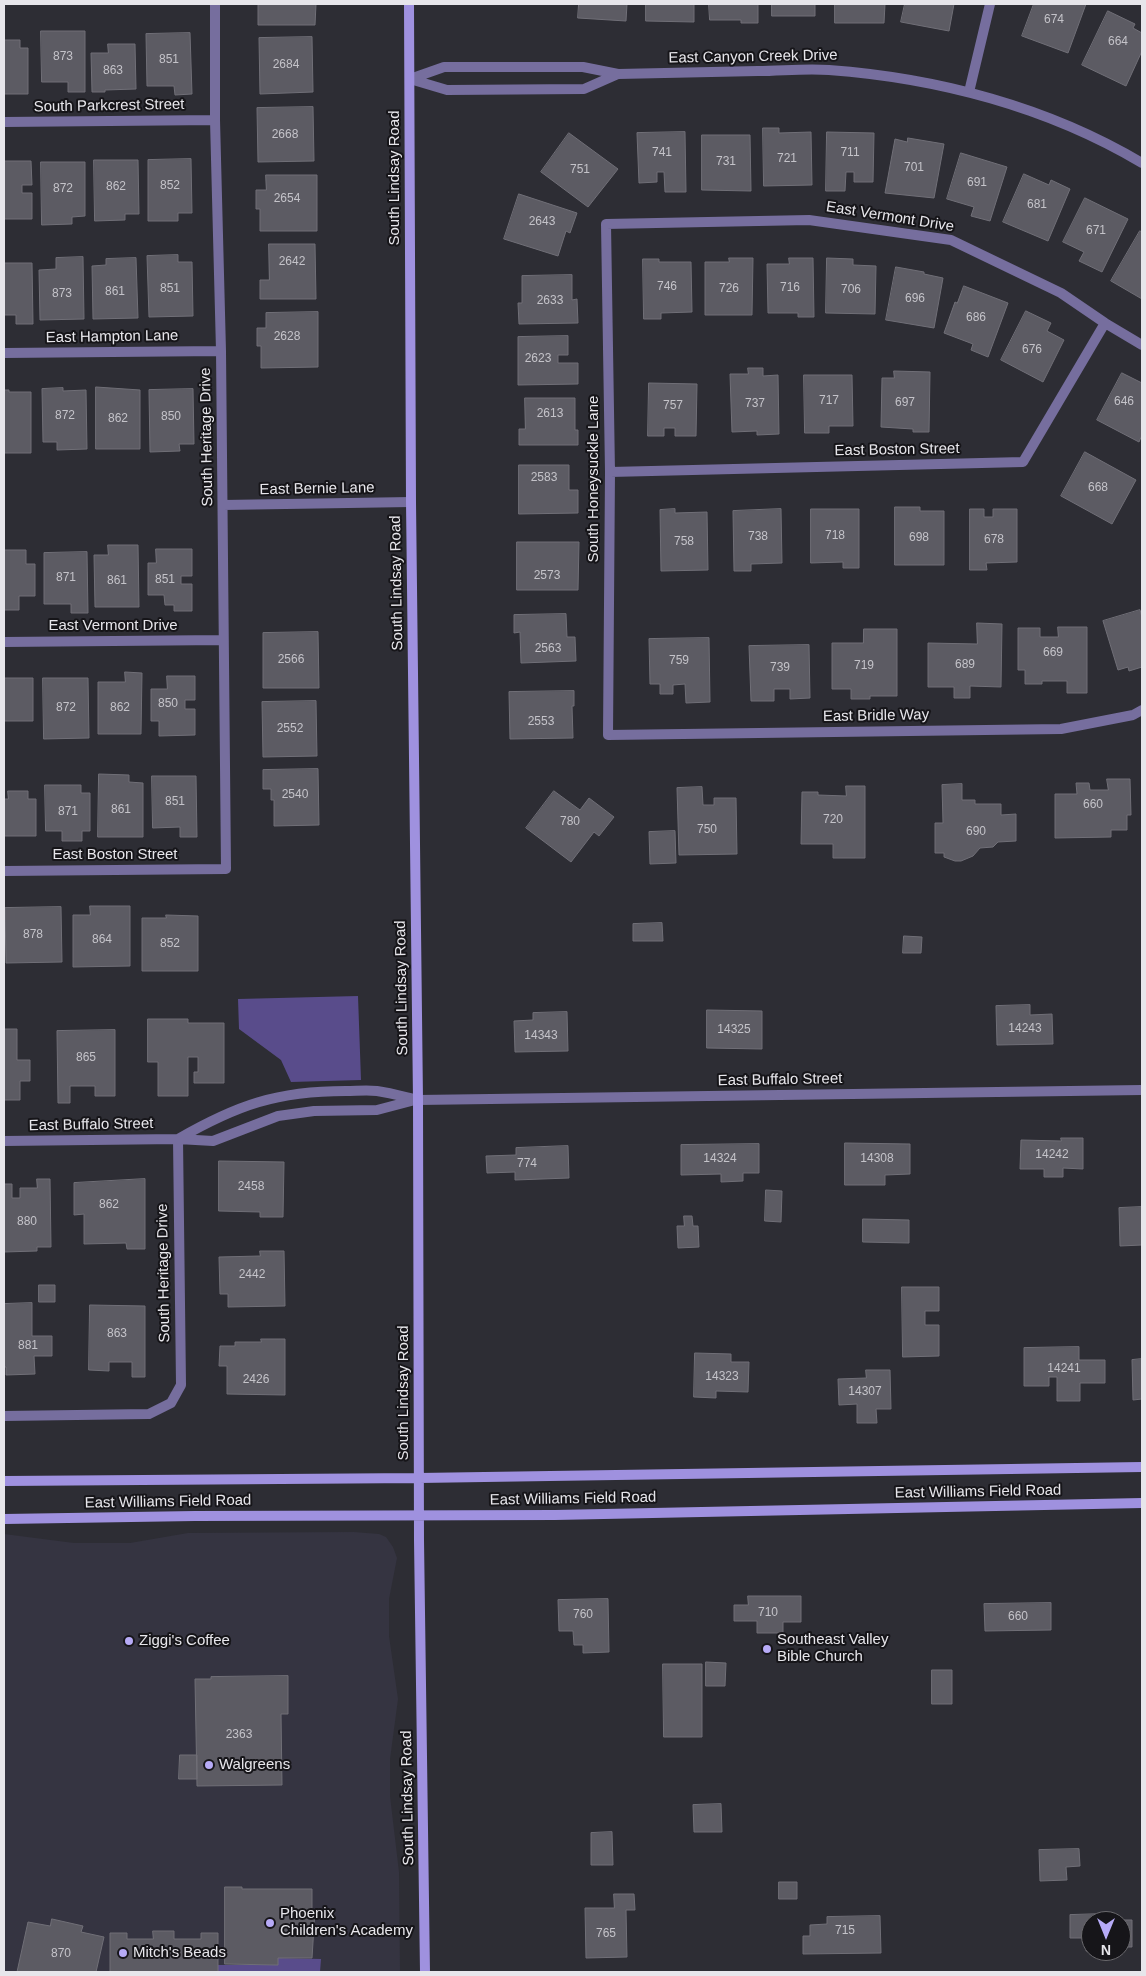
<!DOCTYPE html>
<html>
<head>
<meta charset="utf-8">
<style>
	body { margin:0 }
	#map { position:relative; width:1146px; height:1976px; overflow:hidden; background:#2d2d34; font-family:Arial,sans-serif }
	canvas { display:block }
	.frame { position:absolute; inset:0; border:5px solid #e7e6eb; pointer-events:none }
	.north { position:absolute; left:1081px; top:1911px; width:50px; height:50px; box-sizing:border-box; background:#161519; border:1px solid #6a696d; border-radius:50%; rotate:180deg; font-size:14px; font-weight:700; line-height:20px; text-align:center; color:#e7e6eb }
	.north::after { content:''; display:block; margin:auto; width:18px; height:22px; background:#b7abf7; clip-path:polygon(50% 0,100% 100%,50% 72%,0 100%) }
</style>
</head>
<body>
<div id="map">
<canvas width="1146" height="1976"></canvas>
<div class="frame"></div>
<div class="north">N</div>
</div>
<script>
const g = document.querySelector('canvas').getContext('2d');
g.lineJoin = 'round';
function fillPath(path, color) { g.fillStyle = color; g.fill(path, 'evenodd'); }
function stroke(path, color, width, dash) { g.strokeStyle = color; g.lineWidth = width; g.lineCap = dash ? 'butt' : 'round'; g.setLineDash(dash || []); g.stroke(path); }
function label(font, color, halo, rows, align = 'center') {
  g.font = font + ' Arial,sans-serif'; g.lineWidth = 4; g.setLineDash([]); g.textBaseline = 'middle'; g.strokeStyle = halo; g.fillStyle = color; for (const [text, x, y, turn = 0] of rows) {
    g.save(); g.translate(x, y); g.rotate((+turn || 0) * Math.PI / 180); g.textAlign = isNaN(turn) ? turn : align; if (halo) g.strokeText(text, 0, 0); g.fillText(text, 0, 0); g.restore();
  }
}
const built = new Path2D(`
	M354,1532L379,1534L386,1537L393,1547L397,1558L389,1599V1636L398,1699L390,1759V1796L399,1872L400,1972H4V1534L74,1543H130L188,1533Z`);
const green = new Path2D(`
	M358,996L361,1080L291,1082L281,1060L239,1029L238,999Z
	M278,1958L321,1959L320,1972H218V1965H278Z`);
const building = new Path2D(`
	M253,4H316L315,25H258V4Z
	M579,4H627L626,21L578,18Z
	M646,4H694V22L646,21Z
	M709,4H758V23H741V20H710Z
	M772,4H815V16H772Z
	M835,4H885L884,23H835Z
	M905,4H954L949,31L901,22Z
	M1034,4H1086L1068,53L1022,36Z
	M1108,11L1135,24L1133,28L1142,33V51L1126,86L1082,65Z
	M41,31H85V92H68V82H42Z
	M190,33L192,94L175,95L174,86H147L146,34Z
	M312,37L313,92L260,94L259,38Z
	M4,40H20V48H28V94H4Z
	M108,44H135L136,89L105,90V92H92L91,53H108Z
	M313,107L314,161L258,162L257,108Z
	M763,128H779V133L811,132L812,185L764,186Z
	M685,132L686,192H665L664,172H657V182L639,183L637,133Z
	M827,132L874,133L873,182H854V172H846L845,191H826Z
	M569,133L618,169L588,207L541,172Z
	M702,135H750L751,191L702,190Z
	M908,138L944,144L934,198L885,193L895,139L907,142Z
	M961,153L1007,167L990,221L971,216L974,207L947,199Z
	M191,159L192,213H178V221H148V160Z
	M94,160H138L139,214H125V220L95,221Z
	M4,161H31L32,185H22V193H32V219H4Z
	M41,162H85V216L72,217V224L42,225Z
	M1024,174L1049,185L1051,180L1070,189L1048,241L1003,222Z
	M266,175H317V231H260V209H256V190H266Z
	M519,194L577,213L570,233L566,231L558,256L504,239Z
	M1085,198L1128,219L1102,272L1079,261L1084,252L1063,242Z
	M1140,231L1142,232V299L1111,281Z
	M269,244H315L316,299H260V280H269Z
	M178,255V262H192L193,316L149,317L147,256Z
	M83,257L84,319L40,320L39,270L56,269V258Z
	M136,258L138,318L93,319L92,266L106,265V259Z
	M729,258H753L752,315H705V262H729Z
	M789,258H813L814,317H798V313H768L767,264H789Z
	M827,258L853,259V265L876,266L875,314L826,313Z
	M643,259H659V262H691L692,312L661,313V319H644Z
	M4,263H32L33,324H16V315H4Z
	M896,267L924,272V274L943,278L934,328L886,320Z
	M572,275V300L577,299L578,323L519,324L518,303H522V276Z
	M964,286L1008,303L988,357L971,350L973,344L944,333L955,302L957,303Z
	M1026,311L1051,323L1047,331L1064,340L1043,382L1001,360Z
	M318,312V367L261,368V346H257V328H266V313Z
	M568,336V355H558V363H578V384L518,385V337Z
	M748,368H763V376L778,375L779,434L757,435V431L732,432L730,374H748Z
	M894,371L930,372L929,432H913V429L881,427L882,378H894Z
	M1122,373L1142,383V435L1139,442L1097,420Z
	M804,375H852L853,426H829V433H805Z
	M649,383L697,384L696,436H675V428H664V436H648Z
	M96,387L140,390V449H96Z
	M63,388V391L86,390L87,449L57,450V442H43L42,389Z
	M193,389L194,444H179L180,451L150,452L149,390Z
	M4,390H9V392H31V453H4Z
	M525,398H575V430H578V445H519V429H525Z
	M1085,452L1136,480L1112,524L1061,496Z
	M519,465H569V490H578V513L519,514Z
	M895,507H920V511H944V565H895Z
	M675,509V513L707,512L708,570L661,571L660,510Z
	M781,509L782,563L751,564V571H734L733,511Z
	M811,509H859V568H843V562L811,563Z
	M970,509H984V517H993V509H1017V562L986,563L987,570H970Z
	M517,542H579L578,590H517Z
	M108,545H138L139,607H95L94,555H108Z
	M156,549H192V576H181V584H192V611H174V605H165L164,595H148V563H156Z
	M4,550H26V564H35V596H19V610H4Z
	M87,552L88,613H71V604H44V553Z
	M1140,610L1142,617V667L1129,671L1128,667L1118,670L1103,621Z
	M566,614L567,637H575L576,661L521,663L520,632L514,633V615Z
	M977,623L1002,624L1001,687L970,686V698H954V687H928V643L977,644Z
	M1058,627H1087V693H1067V681H1042V684H1025V670H1018V628H1040V637H1058Z
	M864,629H897V696H870V699H851V689H832V643H863Z
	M318,632L319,688H263V633Z
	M709,638L710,702L686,703L685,684L673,685V694H660V684H650L649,639Z
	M809,645L810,698L790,699V689H774V701H751L749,646Z
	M125,672L142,673L141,734H98V682H125Z
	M167,676H195V700H185V709H195V735L159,736V721H151V689H167Z
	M4,678H33V721H5Z
	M43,678H88L89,738L44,739Z
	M574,691V706H572L573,738L510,739L509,692Z
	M316,701L317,756L263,757L262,702Z
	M318,769L319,825L274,826V800H271V789H263V770Z
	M99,774L129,775V782L143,783V837H98Z
	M152,776H196L197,837H180V827L153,828Z
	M1107,779H1130L1131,815H1127V830H1111V837L1055,838V794H1077L1076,783H1089L1090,790H1108Z
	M962,784V800H975V804H1001V815L1016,814V841L998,842L993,847L980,848L973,856L961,861H955L944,857V853H935V823H943L942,785Z
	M45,785H81V793H90V831H82V841H62V831H46Z
	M846,786H865V858H833V844H801L802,792H818V795L846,796Z
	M702,787L703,805H714V798H736L737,854L679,855L677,788Z
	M8,791H28V799H36V836H4V799H8Z
	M554,791L580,810L589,798L614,817L599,836L594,832L571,862L526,828Z
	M675,831L676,863L650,864L649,832Z
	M90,906H130V966L73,967V915H90Z
	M61,907L62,962L6,963L5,908Z
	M166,915L198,916V971H142V918H166Z
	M662,923L663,941H633V924Z
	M904,936L922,937L921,953H903Z
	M1030,1005V1015L1052,1014L1053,1044L997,1045L996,1006Z
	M707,1010L762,1011V1049L707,1048Z
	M567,1012L568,1051L515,1052L514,1021L533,1020V1013Z
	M148,1019H188V1023H224V1083H194V1072H198V1057H188V1096H158V1062H148Z
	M4,1029H17V1060H30V1081H20V1100H4Z
	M115,1030V1096H95V1086H70V1103H58L57,1031Z
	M1061,1138H1083V1169L1063,1168V1177H1044V1169H1020L1021,1140L1061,1141Z
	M845,1143L910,1144V1174L885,1175V1185H845Z
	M759,1144V1173H743V1181L721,1182V1174L681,1175V1145Z
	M568,1146L569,1178L515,1180V1172L487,1173L486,1156L516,1155V1148Z
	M219,1161L284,1162L283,1217H260V1212L219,1211Z
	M37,1179H50L51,1247H37V1251L4,1252V1184H12V1198H20V1188H37Z
	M145,1179V1249H127L126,1243L84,1244V1214L74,1215V1183Z
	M766,1190L782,1191L781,1222L765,1221Z
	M1142,1207V1245L1120,1246L1119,1208Z
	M684,1216H692L693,1226H698L699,1247L678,1248L677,1226H684Z
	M863,1219L909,1220V1243L863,1242Z
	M260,1251H284L285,1306L228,1307V1294H220L219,1257L260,1256Z
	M39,1285H55V1302H39Z
	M902,1287H939V1311H925V1325H939V1356L903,1357Z
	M32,1303V1336H52V1356H34L35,1374L6,1375V1367H4V1304Z
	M90,1305L145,1306V1377H132V1362H109V1371L89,1370Z
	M261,1339H285V1395L227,1394V1366H219L220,1346H235V1342H261Z
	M1079,1347V1360H1105V1383H1080V1401H1057V1377H1049V1386H1024V1348Z
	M695,1353L731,1354V1362H749L748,1392L716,1391V1398L694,1397Z
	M1142,1359V1399L1133,1400L1132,1360Z
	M866,1370H890L891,1409H876L877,1423H857V1404L839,1405L838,1379L866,1378Z
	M748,1596H801V1622H783V1633H757V1621H734V1605H748Z
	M608,1599L609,1652L583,1653V1645H574L573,1631H559L558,1600Z
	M1051,1603V1630L985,1631L984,1604Z
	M706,1662L726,1663L725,1686H706Z
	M663,1664H702V1737H664Z
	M932,1670H952V1704H932Z
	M288,1676V1714H281L282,1785L197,1786L195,1679H211V1677Z
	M180,1755H197V1779H179Z
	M721,1804L722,1832H694L693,1805Z
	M612,1832L613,1865H591V1833Z
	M1079,1849L1080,1866L1066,1867L1067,1880L1040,1881L1039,1850Z
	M779,1882H797V1899H779Z
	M225,1887H242V1889H312V1910H315L312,1958H278V1965L225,1964Z
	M614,1894H634L635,1910H626L627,1957L586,1958L585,1908H614Z
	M1103,1914V1920H1132V1947H1121V1921H1091V1951H1094H1086V1938H1070V1915Z
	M880,1916L881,1953L803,1954V1936H810V1925L827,1924V1917Z
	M52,1919L83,1926L81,1932L104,1937L96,1972H17L28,1922L50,1926Z
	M153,1931H174V1939H201V1933H218V1972H110V1933H127V1939H153Z`);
const minor = new Path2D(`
	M410,79L444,67H583L618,74C664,73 711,72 758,71C781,71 806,68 829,70C938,78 1048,107 1142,163
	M410,79L447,90L584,89L618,74
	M969,92L990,4
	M4,122L215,120
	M1142,345L1105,323L1061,293L951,240L809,220L606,224L610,472L608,735L1061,729L1133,715L1142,710
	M4,353L221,351
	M610,472L1023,462L1105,323
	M223,505L411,502
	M4,642L223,640
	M4,871L226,869L221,351L215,120V4
	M178,1139C237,1105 277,1091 346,1091C356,1091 367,1090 377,1091C391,1093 405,1097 418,1100L1142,1090
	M4,1141L178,1139L213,1141L278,1116L314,1111L377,1110L415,1100
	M4,1416L149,1414L171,1403L181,1385L178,1139`);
const secondary = new Path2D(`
	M409,4L411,502L418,1100L419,1540L425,1972
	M4,1481L419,1478L1142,1467
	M4,1519L195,1516L555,1515L1142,1503`);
const markers = [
	[129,1641,5,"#b7abf7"],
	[767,1649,5,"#b7abf7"],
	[209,1765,5,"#b7abf7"],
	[270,1923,5,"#b7abf7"],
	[123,1953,5,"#b7abf7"]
];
const numberNames = [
	["674",1054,20],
	["664",1118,42],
	["873",63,57],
	["851",169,60],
	["2684",286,65],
	["863",113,71],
	["2668",285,135],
	["741",662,153],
	["711",850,153],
	["721",787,159],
	["731",726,162],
	["701",914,168],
	["751",580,170],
	["691",977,183],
	["852",170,186],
	["862",116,187],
	["872",63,189],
	["2654",287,199],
	["681",1037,205],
	["2643",542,222],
	["671",1096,231],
	["2642",292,262],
	["746",667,287],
	["716",790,288],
	["851",170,289],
	["726",729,289],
	["706",851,290],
	["861",115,292],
	["873",62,294],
	["696",915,299],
	["2633",550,301],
	["686",976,318],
	["2628",287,337],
	["676",1032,350],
	["2623",538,359],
	["717",829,401],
	["646",1124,402],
	["697",905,403],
	["737",755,404],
	["757",673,406],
	["2613",550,414],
	["872",65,416],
	["850",171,417],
	["862",118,419],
	["2583",544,478],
	["668",1098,488],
	["718",835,536],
	["738",758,537],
	["698",919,538],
	["678",994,540],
	["758",684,542],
	["2573",547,576],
	["871",66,578],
	["851",165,580],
	["861",117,581],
	["2563",548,649],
	["669",1053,653],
	["2566",291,660],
	["759",679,661],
	["689",965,665],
	["719",864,666],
	["739",780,668],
	["850",168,704],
	["872",66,708],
	["862",120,708],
	["2553",541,722],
	["2552",290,729],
	["2540",295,795],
	["851",175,802],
	["660",1093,805],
	["861",121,810],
	["871",68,812],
	["720",833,820],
	["780",570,822],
	["750",707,830],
	["690",976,832],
	["878",33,935],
	["864",102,940],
	["852",170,944],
	["14243",1025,1029],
	["14325",734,1030],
	["14343",541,1036],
	["865",86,1058],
	["14242",1052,1155],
	["14324",720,1159],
	["14308",877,1159],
	["774",527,1164],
	["2458",251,1187],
	["862",109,1205],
	["880",27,1222],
	["2442",252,1275],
	["863",117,1334],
	["881",28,1346],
	["14241",1064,1369],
	["14323",722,1377],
	["2426",256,1380],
	["14307",865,1392],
	["710",768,1613],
	["760",583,1615],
	["660",1018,1617],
	["2363",239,1735],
	["715",845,1931],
	["765",606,1934],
	["870",61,1954]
];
const streetNames = [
	["East Canyon Creek Drive",753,57,-1],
	["South Parkcrest Street",109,106,-1],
	["South Lindsay Road",395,178,-90],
	["East Vermont Drive",890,217,9],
	["East Hampton Lane",112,337,-1],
	["South Heritage Drive",207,437,-91],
	["East Boston Street",897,450,-1],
	["South Honeysuckle Lane",594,479,-90],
	["East Bernie Lane",317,489,-1],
	["South Lindsay Road",397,583,-91],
	["East Vermont Drive",113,626],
	["East Bridle Way",876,716,-1],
	["East Boston Street",115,855],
	["South Lindsay Road",402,988,-91],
	["East Buffalo Street",780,1080,-1],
	["East Buffalo Street",91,1125,-1],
	["South Heritage Drive",164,1273,-91],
	["South Lindsay Road",404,1393,-90],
	["East Williams Field Road",978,1492,-1],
	["East Williams Field Road",573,1499,-1],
	["East Williams Field Road",168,1502,-1],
	["South Lindsay Road",408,1798,-91]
];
const poiNames = [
	["Southeast Valley",777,1640],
	["Bible Church",777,1657],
	["Ziggi's Coffee",139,1641],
	["Walgreens",219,1765],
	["Phoenix",280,1914],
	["Children's Academy",280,1931],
	["Mitch's Beads",133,1953]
];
fillPath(built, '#353441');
fillPath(green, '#594c8b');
fillPath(building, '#5c5b63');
stroke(building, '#706f77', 1);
stroke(minor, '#766e9e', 10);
stroke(secondary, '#9f91df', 10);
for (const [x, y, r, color] of markers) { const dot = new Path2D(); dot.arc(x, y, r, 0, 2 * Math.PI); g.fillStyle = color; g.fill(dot); stroke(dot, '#161519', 2); }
label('12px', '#c4c3c9', null, numberNames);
label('15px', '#e7e6eb', '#161519', streetNames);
label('15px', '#e7e6eb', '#161519', poiNames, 'left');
</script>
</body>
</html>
